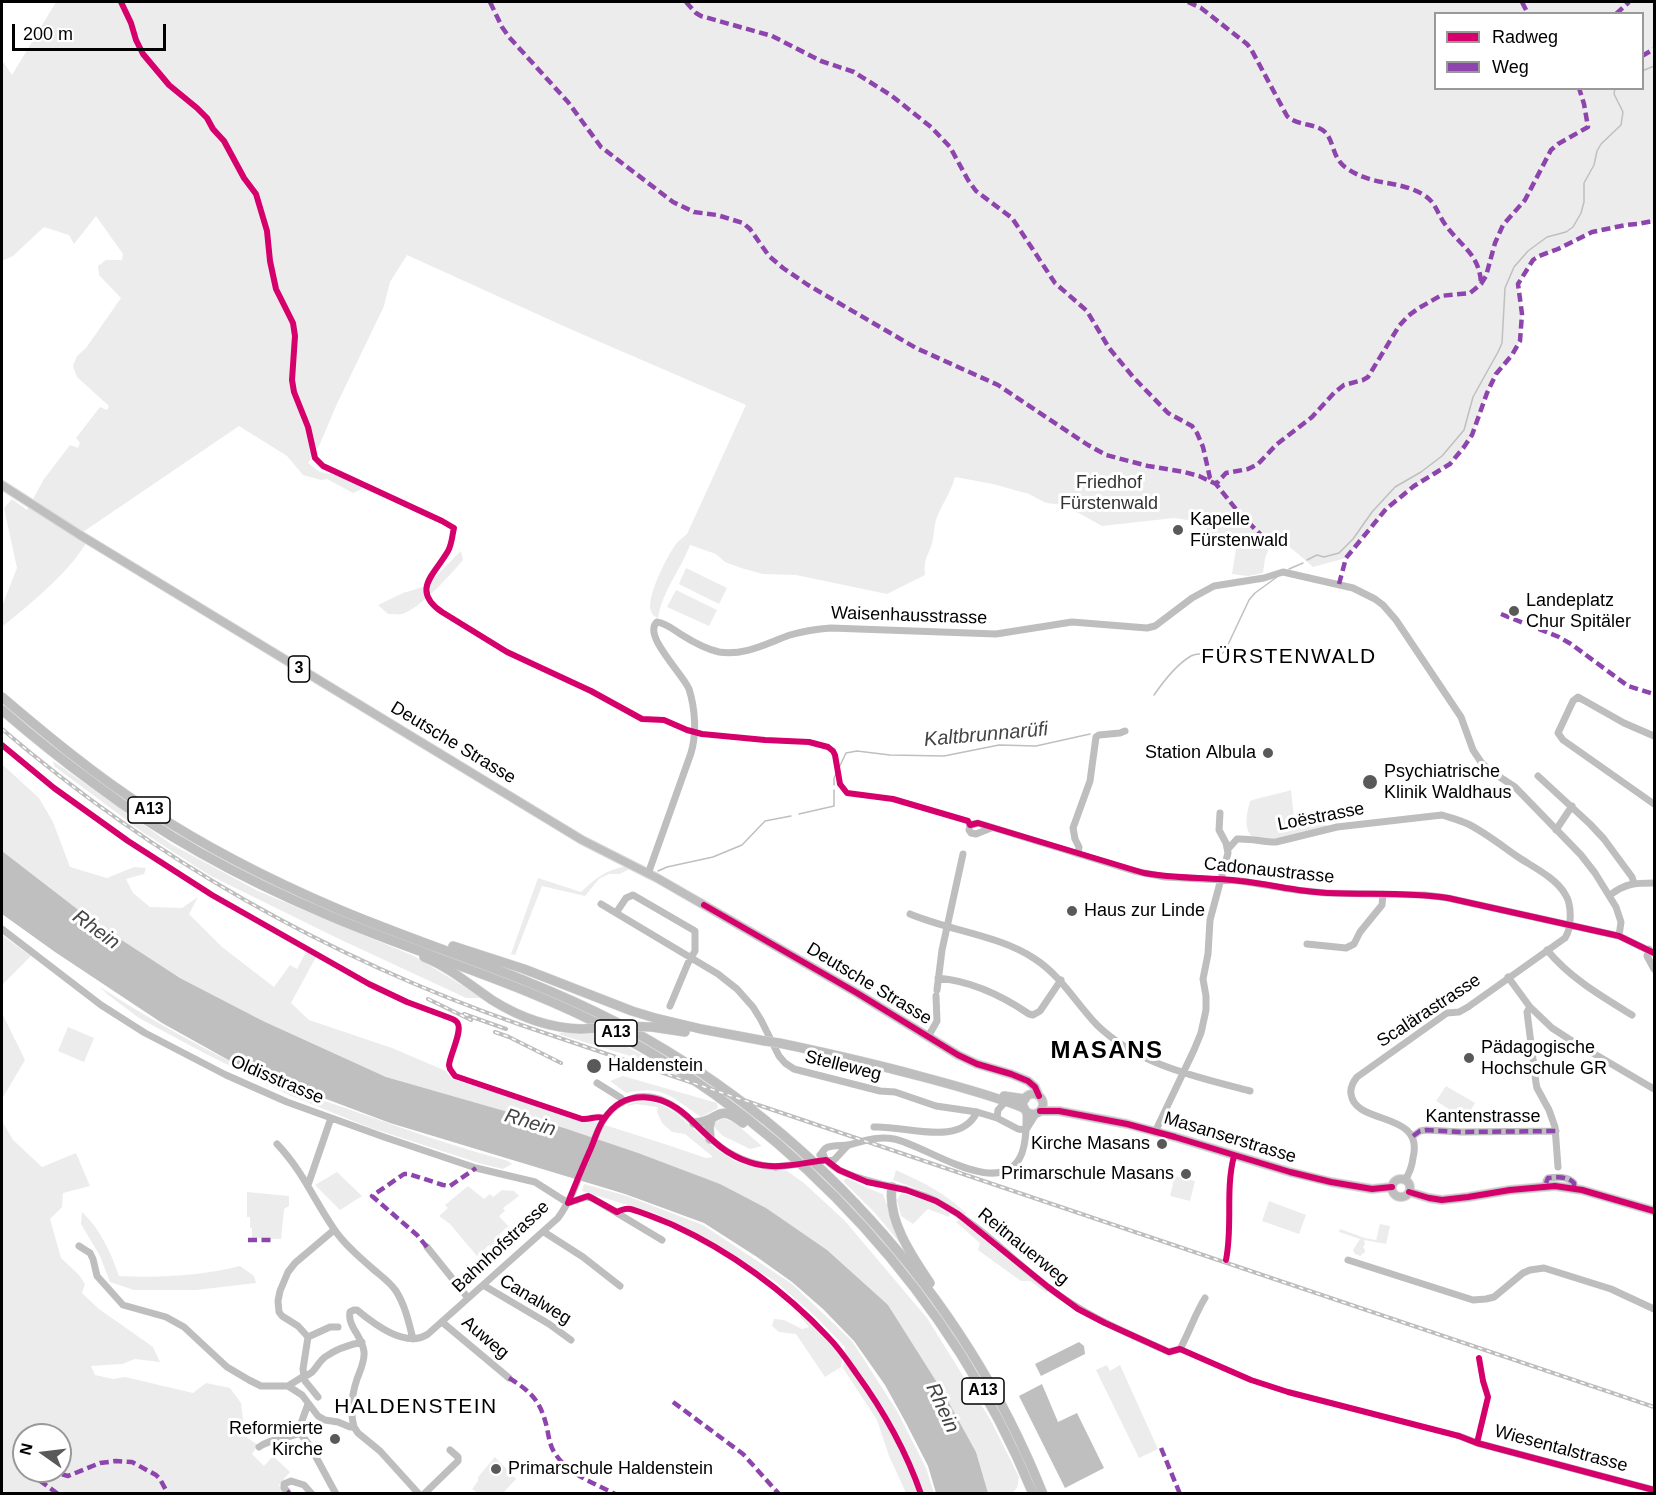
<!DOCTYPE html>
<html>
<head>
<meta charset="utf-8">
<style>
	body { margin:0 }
	#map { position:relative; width:1656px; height:1495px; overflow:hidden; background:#fff; font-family:Arial,sans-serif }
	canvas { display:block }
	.frame { position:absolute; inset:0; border:3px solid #000; pointer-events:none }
	.legend { position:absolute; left:1434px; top:12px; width:210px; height:78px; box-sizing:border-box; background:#fff; border:2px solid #999; margin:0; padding:8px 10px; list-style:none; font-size:18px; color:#000 }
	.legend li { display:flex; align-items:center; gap:12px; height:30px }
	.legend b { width:30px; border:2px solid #999 }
	.north { position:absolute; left:12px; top:1423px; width:60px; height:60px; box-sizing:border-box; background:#fff; border:2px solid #999; border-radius:50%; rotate:284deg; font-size:16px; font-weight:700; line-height:24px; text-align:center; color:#000 }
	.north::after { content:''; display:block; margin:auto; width:21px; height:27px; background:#595959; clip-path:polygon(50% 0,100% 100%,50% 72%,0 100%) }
	.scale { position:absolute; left:12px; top:24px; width:154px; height:27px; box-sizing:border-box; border:3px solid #000; border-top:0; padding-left:8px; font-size:18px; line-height:21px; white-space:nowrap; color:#000; -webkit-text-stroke:4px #fff; paint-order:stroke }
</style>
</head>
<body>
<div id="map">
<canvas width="1656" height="1495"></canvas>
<div class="frame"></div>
<ul class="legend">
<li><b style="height:8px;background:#d6006c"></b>Radweg</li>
<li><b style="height:8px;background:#8e44ad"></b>Weg</li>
</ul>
<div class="north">N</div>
<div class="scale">200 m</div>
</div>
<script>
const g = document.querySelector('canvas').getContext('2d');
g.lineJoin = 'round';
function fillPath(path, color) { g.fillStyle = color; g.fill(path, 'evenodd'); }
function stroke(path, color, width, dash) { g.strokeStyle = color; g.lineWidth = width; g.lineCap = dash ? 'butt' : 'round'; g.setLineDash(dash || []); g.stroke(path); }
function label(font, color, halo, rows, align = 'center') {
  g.font = font + ' Arial,sans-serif'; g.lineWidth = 6; g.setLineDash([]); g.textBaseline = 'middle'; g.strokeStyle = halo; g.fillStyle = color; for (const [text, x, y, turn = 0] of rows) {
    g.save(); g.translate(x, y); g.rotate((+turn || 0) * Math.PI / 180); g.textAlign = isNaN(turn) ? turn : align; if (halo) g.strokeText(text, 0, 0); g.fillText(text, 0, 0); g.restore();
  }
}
const green = new Path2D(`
	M56,2H1654V226L1652,222L1638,224L1626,225L1592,232L1558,249L1539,256L1533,260L1518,284L1522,314L1520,341L1512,355L1496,374L1487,393L1472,435L1464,447L1450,464L1414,486L1386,509L1346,558L1313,567C1296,552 1287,542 1264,536L1263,543L1268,551L1265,558L1263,573L1248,576L1232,574L1236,549L1207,534V523L1174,518L1102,526L1064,505L1046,503L1029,494L993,484L955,477C951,493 941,505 936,520C934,527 934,533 933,539C930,555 923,556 925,575L887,594L796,575L763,574L741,568L725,562L716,554L690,545C681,569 662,592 658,618C654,616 653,616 651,611C646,597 667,556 676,544C679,541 683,537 687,534L746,405L570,329L407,255L390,282L384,306L336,406L320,444L308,463L320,472L344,477L363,485L360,490L353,493L327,479L321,480L303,475L287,456L239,426L83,532L85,545C66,575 29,605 2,627V606L17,568L4,508L12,499L27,510L44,479L70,445L78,448L80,443L76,438L100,407L107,410L109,406L77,377L73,366L77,356L86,348L121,298L99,275L98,266L106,260H122L123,254L96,216L74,244L69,235L44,227L13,256L2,261V60L12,75ZM1436,14H1642V88H1436Z
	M461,551L463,560C451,574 420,609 402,614C398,615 392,614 388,614L378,605L403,593L426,586Z
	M686,568L727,588L719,604L679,584Z
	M676,590L717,610L709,626L667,607Z
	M53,761L171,844L258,891L414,956L483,998H466L335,937L209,875L144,833L54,766Z
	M2,764L39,798L53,822L70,867L107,878L134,867L146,868L144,874L126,879L133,893L150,907L182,908L198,897L189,914L222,947L274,987L290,965L297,969L307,950L317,955L291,1003L309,1020L392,1048L446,1071L452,1079C537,1105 622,1129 706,1158L713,1157L685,1134L672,1132L662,1123L657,1112L658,1107L636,1104L627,1106L629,1104L639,1101L653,1102L662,1105L676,1113L716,1149L735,1161L757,1168L787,1171L804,1183L845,1221L927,1318L990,1419L1019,1477L1017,1488L1012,1493H988L976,1452L943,1392L888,1305L564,1128L386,1077L263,1021L180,978L94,922L2,851Z
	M1291,790L1294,817L1329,826L1279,839L1252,837C1243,827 1247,813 1250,801C1264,796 1278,794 1291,790Z
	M627,866L631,868L620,874H609L599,879L585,896L542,886L515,955L511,954L538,878L581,892C597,877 606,870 627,866Z
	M2,935L31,956L2,985Z
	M100,987C152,1021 207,1051 263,1077C299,1093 337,1105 374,1118C418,1134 463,1149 508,1161L512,1164L503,1169L482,1164L368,1127L289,1095L204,1053L139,1018L107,994Z
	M2,1013L25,1060L2,1099Z
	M68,1027L94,1038L84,1062L58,1051Z
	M565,1032L602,1033L663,1066L558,1034Z
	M623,1076L717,1103L718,1108L701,1117C672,1098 664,1084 626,1093L610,1081Z
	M1446,1086L1475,1103L1465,1119L1436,1101Z
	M723,1118L735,1123L762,1146L750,1149L723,1136L712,1125Z
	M2,1121L13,1140L42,1167L76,1153L90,1186L63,1193L62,1207L50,1219L61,1258L79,1275L85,1284L82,1293L99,1309L153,1347L160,1362L135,1359L122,1364L91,1366L95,1375L113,1379L125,1377L193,1393L206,1383L230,1388L241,1403L245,1436L258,1445L252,1454L264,1466L273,1456L290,1472L279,1485L284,1493H2ZM24,1435H60V1471H24Z
	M896,1170C922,1182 945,1193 966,1213L964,1216L923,1191L893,1180Z
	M337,1172L362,1196L340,1210L315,1185Z
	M1175,1176L1195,1181L1190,1201L1170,1196Z
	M846,1178C859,1183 870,1190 883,1194L900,1243L875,1213L843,1181Z
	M584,1184L627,1196L703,1225L792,1284L852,1341L897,1411L926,1468L934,1493H906L889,1456L877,1420L843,1368L845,1347L815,1316L776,1282L698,1234L654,1213L582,1191Z
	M468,1186L484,1199L490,1194L493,1197L502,1190L514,1191L519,1196L503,1208L505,1211L499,1216L508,1226L499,1235L506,1244L495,1251L489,1245L477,1256L450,1224L439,1216L448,1208L445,1205Z
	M247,1192L289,1196V1206L284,1209L281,1239L252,1238V1228H250V1217H247Z
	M901,1193L929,1201L950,1213L949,1217L928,1209L913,1224L901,1216L897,1200Z
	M1269,1201L1306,1215L1299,1234L1262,1221Z
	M82,1212C101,1230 111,1253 119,1276C159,1278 200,1276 240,1266L254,1276L256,1283L196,1290H134L110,1282L100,1256L81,1224Z
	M961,1219L1048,1290L1047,1293L1030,1281H1021L978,1250L980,1243L956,1222Z
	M1380,1224L1390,1226L1386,1244L1364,1240L1365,1244L1363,1247L1365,1250L1364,1254L1362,1253L1361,1256L1355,1254L1353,1250L1360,1239L1339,1232L1340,1229L1365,1238L1376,1240V1241Z
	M802,1309L843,1354L841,1367L825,1377L796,1334L779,1332L772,1326L774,1319L784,1320L802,1329L809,1327L800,1316Z
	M1107,1365L1110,1371L1120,1365L1158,1449L1139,1458L1096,1370Z
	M495,1457L516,1479L503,1493H478L472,1489L478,1481V1477Z`);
const water = new Path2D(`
	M2,851L94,922L180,978L263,1021L386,1077L564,1128L638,1153L720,1184L766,1208L827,1250L888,1305L943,1392L976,1452L988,1493H936L928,1466L906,1423L885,1385L854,1341L823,1309L792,1282L757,1257L704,1223L625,1194L390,1123L241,1067L162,1023L55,952L2,914Z
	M1079,1342L1084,1346L1085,1354L1041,1376L1035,1364Z
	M1042,1384L1058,1422L1077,1413L1104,1468L1065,1488L1019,1396Z`);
const stream = new Path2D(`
	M1642,71L1654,66
	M1307,560L1317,555L1324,557L1339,553L1353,539L1372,512L1395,487L1421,472L1442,456L1464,430L1473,397L1498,352L1502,343L1505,288L1514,267L1528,251L1547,237L1566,232L1573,227L1581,213L1584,202V183L1594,165L1597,151L1601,144L1621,125L1623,112L1614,94L1615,88
	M1289,569L1303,563
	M1154,695C1163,682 1177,664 1191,656C1199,652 1212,654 1220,655L1225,651L1249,600L1255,593L1277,577
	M834,785V778L846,753L857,751L890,755L944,756L999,745L1036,746L1090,734
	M799,814L834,806V790
	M658,871L667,867L713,857L742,845L765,821L791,816`);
const minor = new Path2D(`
	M1654,736L1624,723L1578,697L1573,701L1558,733L1563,740L1654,804
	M1538,776L1590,824L1604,839L1632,877L1634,883
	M991,828L976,834L971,833L969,830L970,825L978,823L1134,871L1165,877L1241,881L1296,890L1326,893L1425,895L1448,898L1619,936L1654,953
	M1556,830L1572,806
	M1228,849L1237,839C1250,838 1263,842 1276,842L1337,827L1442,815C1451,818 1459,820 1468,824C1486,833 1502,846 1518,857C1533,867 1556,878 1565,894C1572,904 1572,928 1565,938L1468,1007L1459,1012L1447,1013L1357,1077C1353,1082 1350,1087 1351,1094C1355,1126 1425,1110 1413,1158C1412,1166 1409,1174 1405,1180
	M1078,854L1079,847L1075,839L1073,828L1090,781L1096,737L1099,735L1120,733L1125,731
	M648,874L691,753C697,733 695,708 689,689C683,674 642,635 657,622C666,623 674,630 682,635C693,642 706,649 719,652C745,656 767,643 790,635C804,631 817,629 831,628L996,634L1072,622L1147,628L1155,626L1192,598L1214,586L1264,578L1283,572L1353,588L1375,599L1383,605L1396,620L1461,717L1473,750L1481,762L1489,770L1515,787L1581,855L1595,873L1616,907L1621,922L1619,936
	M1610,895C1626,883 1635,883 1654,883
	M601,904L718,974L737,989L753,1007L761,1020L779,1056L785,1063L794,1069L880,1091L895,1092L936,1106L977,1112L997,1118L1018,1129L1026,1130
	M616,913L626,898L633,895L695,931V951L688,963L670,1006
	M910,914C950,931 999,935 1035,959C1061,976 1076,1003 1097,1025C1138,1065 1197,1077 1250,1091
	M2,929L101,1005L145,1033L226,1075L287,1102L384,1137L476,1168L535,1182L568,1203
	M1307,944L1346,948L1354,944L1360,932L1382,905L1383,894
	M1649,949L1647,956L1654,969
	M1547,950C1570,978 1601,996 1632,1015
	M1508,977L1530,1007L1552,1028L1569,1039L1654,1089
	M938,978C972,981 1001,995 1029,1014L1033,1015L1040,1011L1061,980
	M937,990L942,950L963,854
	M1530,1007L1527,1012L1536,1083L1537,1088L1549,1110L1555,1127L1558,1167
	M928,1037L937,1021L936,996
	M597,1083L621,1098L623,1102
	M997,1118L998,1110L1005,1102
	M874,1127C905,1125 960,1148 977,1112
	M1026,1130L1036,1114
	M1155,1132L1194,1050L1201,1033L1206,1010V996L1203,979L1208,954L1210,920L1228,853L1226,843L1219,830L1220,813
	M1413,1136L1420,1131L1426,1130L1461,1132L1556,1131
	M277,1144C302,1170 314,1200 334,1229C344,1244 359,1257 373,1269C381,1276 390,1282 396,1291C405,1305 409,1323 413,1339
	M823,1153C826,1175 888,1185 907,1190C917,1193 927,1196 936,1201C978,1223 1011,1259 1048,1287C1085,1316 1127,1333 1169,1352L1180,1349C1189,1333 1195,1314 1205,1298
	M820,1155C822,1153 823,1150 826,1148C831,1145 842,1146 849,1145C864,1141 877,1136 894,1139C926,1145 1003,1203 1022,1153C1027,1139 1026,1125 1026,1112
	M828,1161L834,1160L848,1145
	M308,1185L331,1118
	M1546,1186V1181L1548,1178C1557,1177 1567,1176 1574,1183V1188
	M568,1203L586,1197L592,1198L662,1240
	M334,1230L295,1263L288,1272L280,1291L278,1301L279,1312L282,1316L298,1326L308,1337L303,1369L304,1376C315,1374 316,1364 325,1357C336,1349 348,1345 362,1342
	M544,1232L583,1257L620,1286
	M79,1246L90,1253L93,1259L97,1276L123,1305L166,1317L184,1327L227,1367L249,1380L261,1386H288L304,1376L305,1381L318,1397
	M427,1247L468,1298
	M1348,1260L1473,1300L1486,1299L1494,1297L1523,1273L1530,1270L1544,1268L1611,1289L1654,1309
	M483,1285L549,1324L571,1340
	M442,1322L509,1378
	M308,1337L330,1327H338
	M288,1386L302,1395L318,1416L325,1420L338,1422L350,1427H354
	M354,1427C350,1412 352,1394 357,1379C360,1371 365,1361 364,1352C363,1337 347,1326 350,1312L354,1310H357C374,1324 406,1349 428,1334L558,1218C574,1196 582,1168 592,1144C597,1134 600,1123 607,1115C613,1107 623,1101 633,1098C674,1088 698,1134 728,1152C743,1161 759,1166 776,1167
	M354,1427L358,1433L380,1451L419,1494
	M300,1433L310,1446L336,1494
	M300,1433L299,1429L308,1404
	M1459,1436L1477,1443L1654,1490
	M259,1447C271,1438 286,1439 300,1433
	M287,1491L284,1488V1484L291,1481L304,1485L312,1494
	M424,1494L458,1461V1457L450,1450`);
const major = new Path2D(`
	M2,485L80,535L582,840L657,878L704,905L857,993L958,1055L977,1064L1011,1074L1028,1081L1035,1087L1039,1096
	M1023 1104a10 10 0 1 1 20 0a10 10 0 1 1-20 0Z
	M1040,1111H1059L1127,1124L1175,1137L1290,1172L1331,1182L1372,1189L1392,1187
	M1392 1188a9 9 0 1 1 18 0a9 9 0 1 1-18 0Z
	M1409,1192L1429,1198L1442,1200L1468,1197L1510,1190L1555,1186L1582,1190L1654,1211`);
const highway = new Path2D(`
	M2,697C48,736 95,775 146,808C207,848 272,881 338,909C430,948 526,975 614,1021C806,1121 963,1293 1043,1494
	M2,710C32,736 63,761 96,785C165,837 243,879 323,913C419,955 521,982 614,1032C801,1132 952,1297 1033,1494
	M453,946L524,969L632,1011L655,1018L701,1029L765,1041
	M424,957C449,967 470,985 492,1000C519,1017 549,1028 581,1029
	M652,1027L685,1032
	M779,1043C827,1053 875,1064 923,1077C957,1086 991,1095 1024,1108
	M1004,1096L1025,1099
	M694,1123C720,1123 715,1101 743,1123
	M710,1139L709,1127L711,1120
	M892,1187C887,1220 912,1256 930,1283`);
const rail = new Path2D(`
	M2,729C156,861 329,958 521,1025L1654,1407
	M428,999L471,1020
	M464,1014L506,1029
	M495,1032L509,1037L561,1063`);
const minorBridge = new Path2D(`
	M776,1167L822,1161`);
const highwayBridge = new Path2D(`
	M581,1029L626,1026L652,1027
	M765,1041L779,1043`);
const quiet = new Path2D(`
	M490,2L502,27L509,37L568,102L601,147L673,202L694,212L717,215L743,223L750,229L769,256L783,268L808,285L916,348L998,385L1088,445L1106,455L1148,466L1184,472L1199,476L1216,484
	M686,2L696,13L701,16L772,36L821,61L854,72L892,96L931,127L950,147L968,180L976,191L1012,218L1055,283L1087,311L1109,348L1134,378L1168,413L1192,426L1197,433L1203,447L1210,478L1216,484
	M1188,2L1201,8L1247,44L1251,49L1287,116C1297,126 1316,123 1325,132C1334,141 1332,157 1345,167C1370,185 1389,180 1414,190C1438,200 1434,210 1447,227C1462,247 1480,255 1481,284
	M1522,2L1528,14
	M1616,14L1629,2
	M1642,56L1654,49
	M1264,538L1239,513L1216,484L1226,473L1248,469L1258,464L1277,444L1312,417L1334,393L1344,385L1363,380L1368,377L1399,326L1408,316L1419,308L1440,296L1470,293L1481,284L1486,276L1495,243L1503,225L1525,200L1551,150L1558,144L1588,127L1584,104L1579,88
	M1339,584L1346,558L1386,509L1414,486L1450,464L1464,447L1472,435L1487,393L1496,374L1512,355L1520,341L1522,314L1518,284L1533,260L1539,256L1558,249L1592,232L1626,225L1638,224L1653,221
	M1501,614L1559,637L1571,644L1628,686L1654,694
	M1413,1136L1420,1131L1426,1130L1461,1132L1556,1131
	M1546,1183L1548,1178C1557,1177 1567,1176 1574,1183V1188
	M248,1240H275
	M427,1247L417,1235L372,1196L404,1174H409L443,1185L450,1186L476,1168
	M509,1378C532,1392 541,1402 547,1428C549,1438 550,1447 556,1455C570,1475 594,1483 615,1494
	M673,1402L743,1454L779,1494
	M1161,1448L1180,1494
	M41,1471L37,1473L36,1477L39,1480L58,1494
	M49,1471L68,1476L100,1463L116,1461L132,1462L156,1475L160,1479L168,1494
	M287,1491L290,1494`);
const cycleway = new Path2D(`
	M121,2L131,23L136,40L143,54L169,85L197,108L207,118L213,129L224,141L244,178L256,194L267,231L270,261L276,289L293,323L295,336L292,380L294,392L308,427L315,458L323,466L442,521L454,528C452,536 452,544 448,551C435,574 410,590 442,612L507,652L591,691L642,719L664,720L687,730L702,734L765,740L809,742L828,747L833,751L835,755L840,784L847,793L893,799L968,821L970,825L978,823L1144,873C1176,879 1208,877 1240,881C1270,884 1298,892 1328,893C1368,895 1408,892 1448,898L1619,936L1654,953
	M2,745L54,788L128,841L212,895L369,984L407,1002L450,1018C453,1019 457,1021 458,1024C462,1032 450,1055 449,1065L450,1069L455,1076L582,1119C591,1120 595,1115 604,1118
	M704,905L857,993L958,1055L977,1064L1011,1074L1028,1081L1035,1087L1039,1096
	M1040,1111H1059L1127,1124L1175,1137L1290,1172L1331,1182L1372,1189L1392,1187
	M1409,1192L1429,1198L1442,1200L1468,1197L1510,1190L1555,1186L1582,1190L1654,1211
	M568,1203C575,1185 583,1166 591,1148C595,1139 598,1127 604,1119C625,1087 662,1094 687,1116C706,1134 723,1154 749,1162C775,1171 800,1163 826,1160L839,1170L867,1182L906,1190L936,1201L958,1214L1048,1287L1078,1309L1105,1323L1169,1352L1180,1349L1251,1380L1288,1392L1459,1436L1477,1443L1654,1490
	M568,1203L588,1196L617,1212C621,1210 625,1208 630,1209C640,1211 663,1221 673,1225C730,1251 785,1291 828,1337C839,1348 847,1360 856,1373C883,1410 906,1451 921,1494
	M1226,1260C1233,1226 1225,1190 1234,1156
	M1477,1443L1488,1397L1483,1381L1479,1358`);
const markers = [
	[1178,530,6,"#595959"],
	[1514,611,6,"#595959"],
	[1268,753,6,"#595959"],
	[1370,782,8,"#595959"],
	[1072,911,6,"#595959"],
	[1469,1058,6,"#595959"],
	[594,1066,8,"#595959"],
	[1162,1144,6,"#595959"],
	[1186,1174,6,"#595959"],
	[335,1439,6,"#595959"],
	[496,1469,6,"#595959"]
];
const shields = [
	[299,669,21],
	[149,810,42],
	[616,1033,42],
	[983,1391,42]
];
const shieldNames = [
	["3",299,669],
	["A13",149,810],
	["A13",616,1033],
	["A13",983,1391]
];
const parkNames = [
	["Friedhof",1109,483],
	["Fürstenwald",1109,504]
];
const poiNames = [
	["Kapelle",1190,520],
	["Fürstenwald",1190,541],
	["Landeplatz",1526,601],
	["Chur Spitäler",1526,622],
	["Station Albula",1256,753,"right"],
	["Psychiatrische",1384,772],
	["Klinik Waldhaus",1384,793],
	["Haus zur Linde",1084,911],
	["Pädagogische",1481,1048],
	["Hochschule GR",1481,1069],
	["Haldenstein",608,1066],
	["Kirche Masans",1150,1144,"right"],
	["Primarschule Masans",1174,1174,"right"],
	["Reformierte",323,1429,"right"],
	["Kirche",323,1450,"right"],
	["Primarschule Haldenstein",508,1469]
];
const streetNames = [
	["Waisenhausstrasse",909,616,2],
	["Deutsche Strasse",453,743,31],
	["Loëstrasse",1321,817,-11],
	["Cadonaustrasse",1269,871,6],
	["Deutsche Strasse",869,984,31],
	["Scalärastrasse",1429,1011,-33],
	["Stelleweg",843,1066,14],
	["Oldisstrasse",277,1080,23],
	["Kantenstrasse",1483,1117],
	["Masanserstrasse",1230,1138,17],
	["Bahnhofstrasse",501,1247,-43],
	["Reitnauerweg",1023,1247,39],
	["Canalweg",535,1300,31],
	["Auweg",485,1338,40],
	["Wiesentalstrasse",1561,1449,15]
];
const waterNames = [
	["Kaltbrunnarüfi",986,735,-5],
	["Rhein",96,930,36],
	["Rhein",530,1123,17],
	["Rhein",942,1408,65]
];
const quarterNames = [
	["FÜRSTENWALD",1289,657],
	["HALDENSTEIN",416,1407]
];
const districtNames = [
	["MASANS",1107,1051]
];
fillPath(green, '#ececec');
fillPath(water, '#bfbfbf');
stroke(stream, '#bfbfbf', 1.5);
stroke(major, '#dbdbdb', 10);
stroke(highway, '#dbdbdb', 10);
stroke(minor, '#bebebe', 7);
stroke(major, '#bebebe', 8);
stroke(highway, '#bebebe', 9);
stroke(rail, '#bebebe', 4);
stroke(rail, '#fff', 1.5, [4.5]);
stroke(highwayBridge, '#dbdbdb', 10, []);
stroke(minorBridge, '#bebebe', 7);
stroke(highwayBridge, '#bebebe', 9);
stroke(quiet, '#8e44ad', 4.5, [9, 4.5]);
stroke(cycleway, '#d6006c', 6);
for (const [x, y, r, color] of markers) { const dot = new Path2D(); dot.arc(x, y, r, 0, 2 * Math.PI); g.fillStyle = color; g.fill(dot); stroke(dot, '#fff', 2); }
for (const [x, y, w] of shields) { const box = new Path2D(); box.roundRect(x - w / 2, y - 13, w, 26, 4.5); g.fillStyle = '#fff'; g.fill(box); stroke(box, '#000', 1.5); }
label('bold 16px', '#000', null, shieldNames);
label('18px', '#333', '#fff', parkNames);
label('18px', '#000', '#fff', poiNames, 'left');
label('18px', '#000', '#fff', streetNames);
label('italic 20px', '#444', '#fff', waterNames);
g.letterSpacing = '1.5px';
label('21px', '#000', '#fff', quarterNames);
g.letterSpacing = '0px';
g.letterSpacing = '1.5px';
label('bold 24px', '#000', '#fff', districtNames);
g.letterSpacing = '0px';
</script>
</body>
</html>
